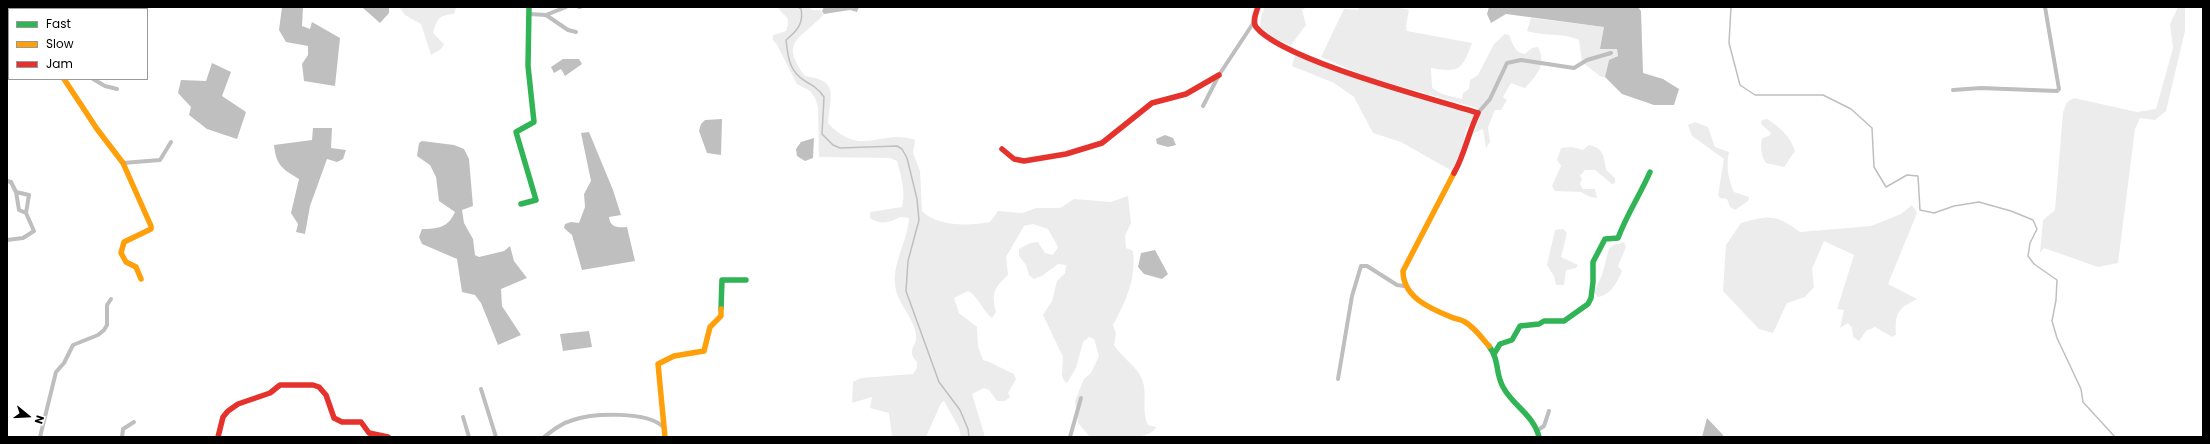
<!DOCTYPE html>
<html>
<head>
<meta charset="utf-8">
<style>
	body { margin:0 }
	#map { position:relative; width:2210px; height:444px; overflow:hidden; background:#fff; font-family:Poppins,sans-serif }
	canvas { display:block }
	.frame { position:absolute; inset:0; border:8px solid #000; pointer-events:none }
	.legend { position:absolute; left:8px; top:8px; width:140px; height:72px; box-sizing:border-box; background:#fff; border:1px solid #999; margin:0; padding:5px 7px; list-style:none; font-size:12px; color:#000 }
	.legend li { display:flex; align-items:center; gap:8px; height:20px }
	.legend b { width:20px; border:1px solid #999 }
	.north { position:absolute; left:8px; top:396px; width:40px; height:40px; -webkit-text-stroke:3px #fff; paint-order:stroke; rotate:108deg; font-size:11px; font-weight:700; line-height:16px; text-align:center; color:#000 }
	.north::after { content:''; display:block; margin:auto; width:14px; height:18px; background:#000; clip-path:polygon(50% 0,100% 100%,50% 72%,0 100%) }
</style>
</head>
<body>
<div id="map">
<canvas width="2210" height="444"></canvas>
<div class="frame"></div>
<ul class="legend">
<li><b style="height:5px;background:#30b455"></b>Fast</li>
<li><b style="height:5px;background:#ff9f0a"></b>Slow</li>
<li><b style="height:5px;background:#e5322d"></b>Jam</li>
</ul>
<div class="north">N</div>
</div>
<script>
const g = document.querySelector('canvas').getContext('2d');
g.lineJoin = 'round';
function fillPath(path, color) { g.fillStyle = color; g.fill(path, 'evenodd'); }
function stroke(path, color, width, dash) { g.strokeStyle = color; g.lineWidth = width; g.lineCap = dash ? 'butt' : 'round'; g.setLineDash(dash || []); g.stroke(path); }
const green = new Path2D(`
	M399,7L456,8L454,14C439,15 437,19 433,33L444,44L441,49L431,55L421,24L405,15Z
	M778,7H809L812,10H820L824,14C802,39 778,40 805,76C840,81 830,95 828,123C861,159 881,128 915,140L913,153L920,171L922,211C937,227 970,226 990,222L998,211L1022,213L1036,208H1060L1074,199L1111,202L1128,196L1131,223L1125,236L1126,248L1133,251C1136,280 1126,301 1113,325L1116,334L1114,345C1121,357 1137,366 1142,379C1148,394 1141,411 1148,425L1156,427C1150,442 1106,437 1090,437L1078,423L1075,401L1084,379L1091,373L1099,356L1094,339L1089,337L1083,342L1076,368L1067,383L1065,382L1062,376L1063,357L1043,315L1052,301L1057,281L1065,273L1066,265L1058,264L1042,276L1034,279L1029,275L1026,265L1019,256V249L1030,243L1038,242L1045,253L1053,255L1058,247L1048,229L1033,224L1024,226L1006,257L1008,275C994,288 991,293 996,312L992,318C982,310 979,297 968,291L954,298L959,313L977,327L978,346L983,360C995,363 1003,370 1014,374L1016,379L1008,393L1010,397L1005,401H997L989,390L984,388L972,394L985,437H961L959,428L944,401L941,403L926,437H892L889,413L870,408L872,397L852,403L853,382L861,378L913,374L917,368V362C905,349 918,347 916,334C913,316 896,302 895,284C893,261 908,240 909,218L900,217C889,223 881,225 870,218V212L902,207C906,192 901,176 897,161L890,158L819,157L818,107L815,98L810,91L797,84L777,45L773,40V35L786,31C792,15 784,18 778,7Z
	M1265,7H1307L1302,10L1306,25L1291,45C1268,35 1252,36 1265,7Z
	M1361,7H1395L1409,10L1406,26L1407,31L1472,43C1462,70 1460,73 1431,68L1432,88L1442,94L1462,99L1463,93L1469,89L1470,80L1478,75L1494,44L1505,34L1509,35C1513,44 1515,53 1525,54L1532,48L1538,47C1547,65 1537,75 1525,88L1511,83L1503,97L1507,100L1501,110H1495L1488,127L1490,142L1486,148L1483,129L1474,133L1480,116L1477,108L1368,77L1321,57L1344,9L1357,10Z
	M2178,7H2185V31L2166,111L2155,120L2140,118L2135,129L2118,263L2098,267L2044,248L2040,253L2043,220L2055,210L2063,112L2067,102L2074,98L2137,112L2156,109L2173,48L2170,24Z
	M1531,18L1604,27L1617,49L1618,56L1609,60L1605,77H1601L1582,62L1579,40C1562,32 1545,37 1527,31Z
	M1295,55L1475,114L1466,130L1463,146L1452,171L1401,142L1373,133L1354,97L1334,83L1292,66Z
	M1767,119C1780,127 1790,136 1795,151L1784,167L1766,163C1761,155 1760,148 1762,138L1769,136L1771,133L1761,124L1762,120Z
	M1695,122L1708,127L1715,147L1729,152C1726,165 1728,180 1734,192L1749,197L1748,201L1735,210L1730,207L1727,199L1720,198L1718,195L1724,159L1692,136L1688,125Z
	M1589,145C1604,148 1604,157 1606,170L1615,178V183L1612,184L1595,170H1585L1580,176L1582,179L1580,184L1583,189H1595L1597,198L1590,197L1581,192L1555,191L1552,186L1561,166L1557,160L1561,148L1572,147L1583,150Z
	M1912,205L1917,213L1888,284L1917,299C1897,309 1895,313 1896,335L1892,337L1875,327L1866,331L1859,341L1853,337L1852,328L1848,323L1840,328L1844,310L1837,309L1854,255L1824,241L1812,269L1814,287L1805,297L1787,303L1773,333L1759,329L1723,291L1726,245L1741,223C1770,215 1775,214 1800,232L1871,226L1901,214Z
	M1563,229L1567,233L1561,257L1578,265L1576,268L1566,270L1564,285H1556L1554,276L1547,265L1555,230Z
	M1624,242L1626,247L1618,266L1622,271C1617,282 1611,295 1598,297L1594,292L1602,275L1609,248L1614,245Z`);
const water = new Path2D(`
	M282,7H303L302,26L310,29L312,22L340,38L335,86L304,81L302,64L308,55V46L286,42L279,30Z
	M365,7H389V13L380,23L363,8Z
	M824,7H859L857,12L850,10L824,14L822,11Z
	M1489,7H1638L1641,11L1643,73L1663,79L1679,89L1674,105H1654L1622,94L1605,77L1609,60L1618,56L1617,49H1600L1604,27L1506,14L1491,23L1487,14Z
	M563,59H579L582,64L565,76L561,69L554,73L551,67Z
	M212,63L231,72L222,96L246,112L237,139L207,129L189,115L191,107L178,93L181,80L206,81Z
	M722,119L721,155L707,153L699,131L701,124L705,120Z
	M313,128H332L331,148L346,150L343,159L337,162L327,159L310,206L305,234L296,232L298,224L291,213L299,179C283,169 276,166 274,145L312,140Z
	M589,132L613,190L621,215L609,217C610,227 617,228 627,227L635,261L582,270L572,235L564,228L565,224L571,222L579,223L585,207L584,194L591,181L581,133Z
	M1165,135L1173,138L1176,145L1168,147L1157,144L1156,139Z
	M814,138L813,158L805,161L797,156L796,149L801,142Z
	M422,141L454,145L464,149L469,159L473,206L462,210L464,223L473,239L475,255L479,257L504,251L510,246L514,261L527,278L501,289L502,306L521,335L498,345L481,303L475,295L462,292L457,259L422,244L419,237L422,229C437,229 448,228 455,212L439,201L436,177L430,165L417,156L419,143Z
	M1155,250L1168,274L1162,279L1144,274L1138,267L1141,253Z
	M589,331L592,347L563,351L560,334Z
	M1707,418L1723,435V437H1702Z`);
const stream = new Path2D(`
	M798,7L801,9C804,23 797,31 786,40C788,57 789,71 805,81C812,85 819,89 824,97L822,134L833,145L840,148L897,146L902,149L907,158L917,199L919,220L908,261L906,291L939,382L960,410L968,429L969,437
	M1731,7L1729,43L1740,85L1755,95H1823L1851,109L1872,128L1874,167L1886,187L1907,175L1918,176L1920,210L1934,213L1954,206L1979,202L2011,211L2033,220L2037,229L2030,243L2028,256L2034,264L2057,280L2056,300L2052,321L2057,338L2081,389L2083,402L2115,437`);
const street = new Path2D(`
	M579,7H580
	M529,14L546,15L568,30L576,32
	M546,15L566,7
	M93,79L105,86L117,89
	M1953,90L1981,88L2057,91L2059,89L2045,7
	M1203,106L1219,75L1254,22
	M1478,113L1490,99L1507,63L1521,60L1574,68L1587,60L1611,53
	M123,163L160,160L171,142
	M7,181L11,182L16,192L29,195L26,213L34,231L23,238L7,240
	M16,192L19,210L26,213
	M1338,379L1352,296L1361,266H1367L1397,285L1404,286
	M481,389L496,437
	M463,417L469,437
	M1538,430L1544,426L1549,411
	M40,437L56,372L64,363L73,345L98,335L104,330L107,325V305L111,299
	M122,437L123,429L134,422
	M544,437C553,430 562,423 573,420C593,413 648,411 663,427
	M1070,437L1081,398`);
const fast = new Path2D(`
	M50,9L52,7
	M7,41L9,39
	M521,204L536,200L516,132L534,122L528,66L529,7
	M721,309L722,280H746
	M1489,346C1500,361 1495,373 1503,387C1513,406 1533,414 1539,437
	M1494,354L1500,344L1512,340L1520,326L1539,324L1544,321H1564L1588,304L1591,298L1593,282V262L1605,239L1618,238C1627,214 1640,195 1650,172`);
const slow = new Path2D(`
	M64,79L97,129L123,163L151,226V229L124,242L121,253L126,262L136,267L141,279
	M1454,173L1403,271C1403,297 1429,308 1451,317C1455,319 1461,319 1465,322C1474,327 1482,338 1489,346
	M665,437L658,364L674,356L704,351L710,327L721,316V309`);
const jam = new Path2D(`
	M1258,7C1256,13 1252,21 1256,27C1282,60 1433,99 1478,113C1468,133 1465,154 1454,173
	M1002,149L1014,159L1024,161L1066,154L1102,143L1152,103L1186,94L1219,75
	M218,437L223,417L228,411L238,404L270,393L280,385H313L319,387L326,395L334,418L342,422H361L369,433L388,437`);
fillPath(green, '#ececec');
fillPath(water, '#bfbfbf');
stroke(stream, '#bfbfbf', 1.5);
stroke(street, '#bebebe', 4);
stroke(fast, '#30b455', 5.5);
stroke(slow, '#ff9f0a', 5.5);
stroke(jam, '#e5322d', 5.5);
</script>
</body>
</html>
